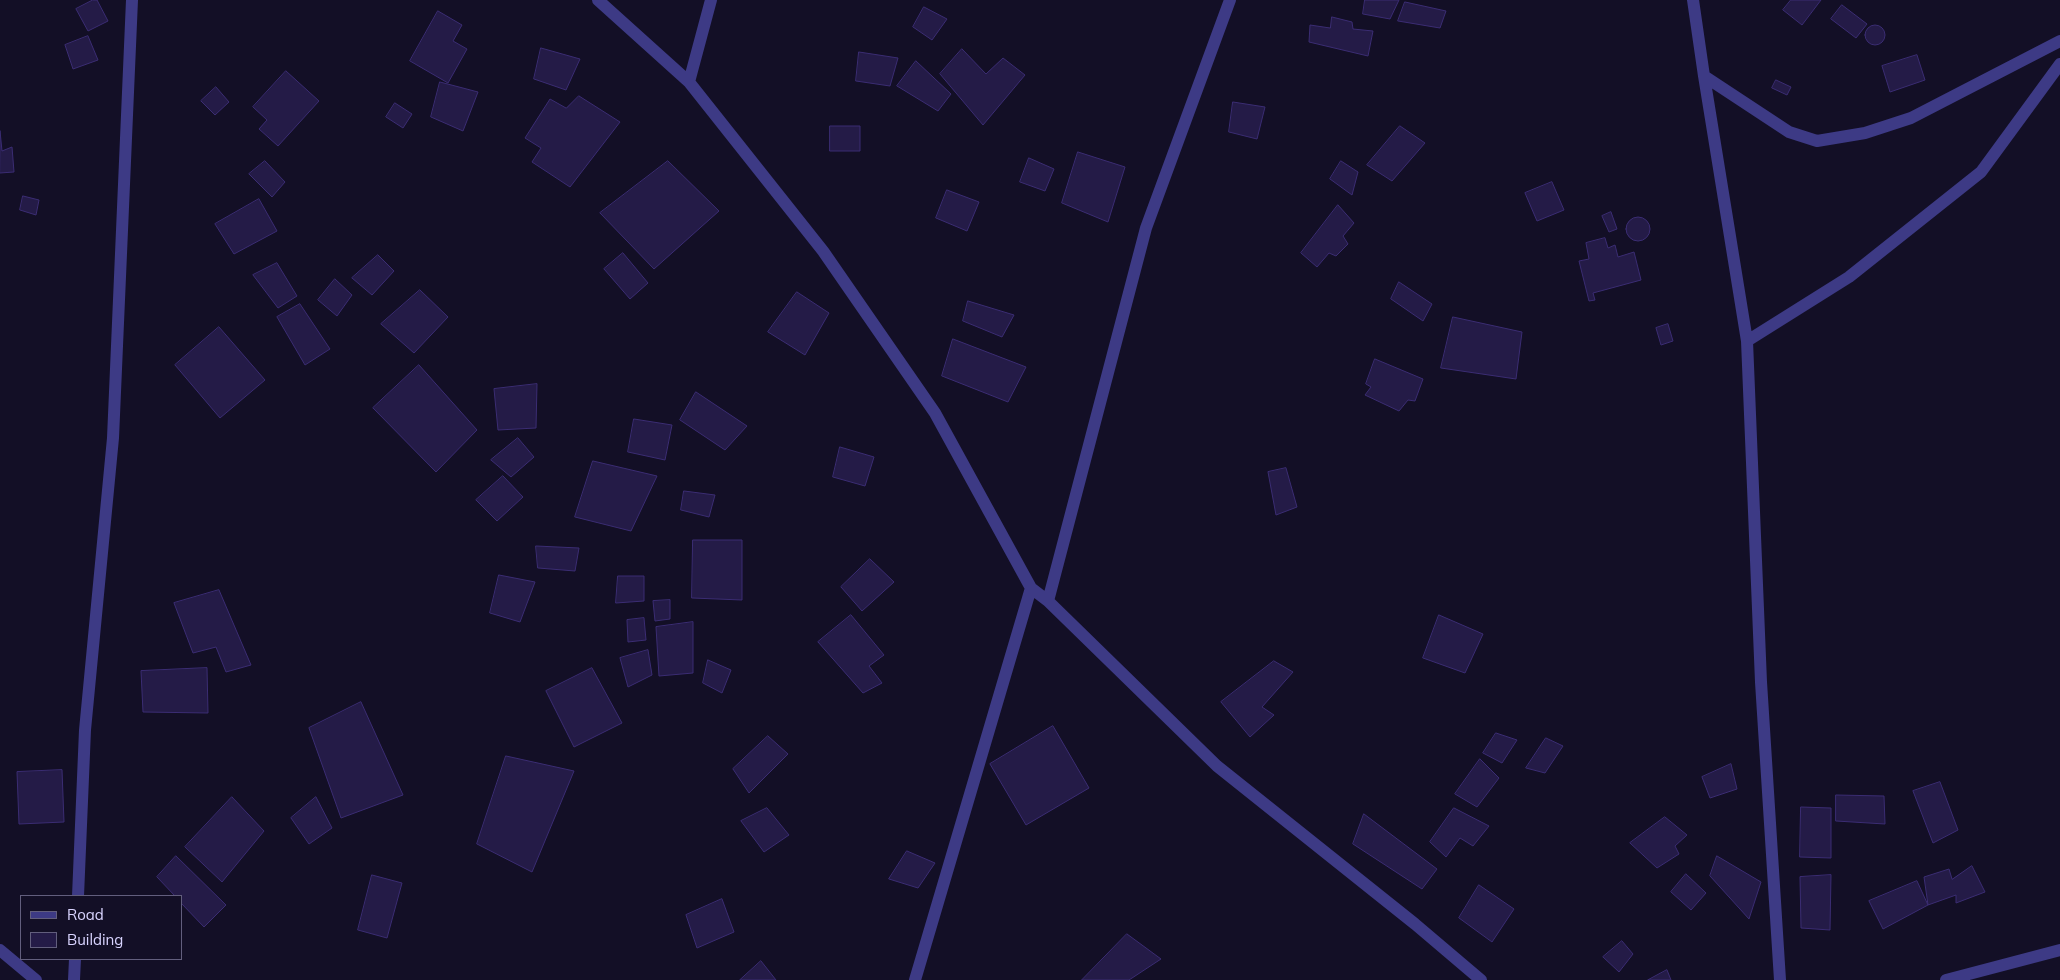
<!DOCTYPE html>
<html>
<head>
<meta charset="utf-8">
<style>
	body { margin:0 }
	#map { position:relative; width:2060px; height:980px; overflow:hidden; background:#130f26; font-family:Mulish,sans-serif }
	canvas { display:block }
	.legend { position:absolute; left:20px; top:895px; width:162px; height:65px; box-sizing:border-box; background:#130f26; border:1px solid #625e7d; margin:0; padding:6px 9px; list-style:none; font-size:15px; color:#d9d4ff }
	.legend li { display:flex; align-items:center; gap:10px; height:25px }
	.legend b { width:25px; border:1px solid #625e7d }
</style>
</head>
<body>
<div id="map">
<canvas width="2060" height="980"></canvas>
<ul class="legend">
<li><b style="height:6px;background:#3d3a85"></b>Road</li>
<li><b style="height:14px;background:#241b47"></b>Building</li>
</ul>
</div>
<script>
const g = document.querySelector('canvas').getContext('2d');
g.lineJoin = 'round';
function fillPath(path, color) { g.fillStyle = color; g.fill(path, 'evenodd'); }
function stroke(path, color, width, dash) { g.strokeStyle = color; g.lineWidth = width; g.lineCap = dash ? 'butt' : 'round'; g.setLineDash(dash || []); g.stroke(path); }
const building = new Path2D(`
	M93,0H97L108,21L88,31L76,9Z
	M1365,0H1399L1390,19L1363,14Z
	M1791,0H1821L1802,25L1783,10Z
	M1405,2L1446,11L1440,28L1398,21Z
	M1842,5L1867,24L1856,38L1831,19Z
	M924,7L947,19L932,40L913,27Z
	M438,11L462,25L453,41L467,49L448,83L410,61Z
	M1332,17L1352,22L1353,29L1373,31L1368,56L1309,42L1310,25L1330,28Z
	M1865 35a10 10 0 1 1 20 0a10 10 0 1 1-20 0Z
	M88,36L98,60L73,69L65,45Z
	M541,48L580,59L566,90L534,79Z
	M962,49L986,74L1003,58L1025,75L983,125L940,74Z
	M859,52L898,58L890,86L856,81Z
	M1917,55L1925,80L1890,92L1882,66Z
	M916,61L951,94L938,111L897,86Z
	M286,71L319,101L278,146L259,129L267,120L253,107Z
	M1776,80L1791,87L1787,95L1772,88Z
	M440,82L478,92L463,131L431,117Z
	M216,87L229,102L215,115L201,101Z
	M579,96L620,122L570,187L532,162L541,148L525,138L550,99L566,108Z
	M1233,102L1265,107L1257,139L1229,132Z
	M395,103L412,114L403,128L386,117Z
	M830,126H860V151H830Z
	M1400,126L1425,143L1392,181L1367,165Z
	M0,131L2,151L12,147L14,172L0,173Z
	M1078,152L1125,167L1108,222L1062,203Z
	M1029,158L1054,169L1045,191L1020,182Z
	M265,161L285,182L272,197L249,174Z
	M668,161L719,211L654,269L600,213Z
	M1341,161L1358,172L1352,195L1330,179Z
	M1552,182L1564,210L1537,221L1525,193Z
	M947,190L979,202L967,231L936,218Z
	M23,196L39,200L36,215L20,210Z
	M259,199L277,231L234,254L215,224Z
	M1338,205L1354,223L1343,236L1348,244L1336,256L1329,253L1317,267L1301,253Z
	M1611,212L1617,229L1609,232L1602,216Z
	M1626 229a12 12 0 1 1 24 0a12 12 0 1 1-24 0Z
	M1605,238L1608,248L1615,245L1618,257L1634,252L1641,280L1593,293L1595,300L1589,301L1579,261L1589,259L1586,243Z
	M623,253L648,283L630,299L604,269Z
	M378,255L394,271L372,295L352,278Z
	M277,263L297,296L278,308L253,275Z
	M335,279L352,295L337,316L318,300Z
	M1399,282L1432,304L1423,321L1391,299Z
	M420,290L448,317L414,353L381,324Z
	M797,292L829,313L805,355L768,332Z
	M968,301L1014,315L1002,337L963,321Z
	M300,304L330,349L305,365L277,317Z
	M1453,317L1522,332L1516,379L1441,368Z
	M1668,324L1673,341L1661,345L1656,328Z
	M219,327L265,380L220,418L175,365Z
	M953,339L1026,367L1008,402L942,376Z
	M1375,359L1423,379L1415,401L1408,400L1399,411L1365,395L1371,387L1366,384Z
	M419,365L477,430L436,472L373,408Z
	M537,384L536,428L498,430L494,389Z
	M696,392L747,426L725,450L680,420Z
	M634,419L672,425L665,460L628,452Z
	M518,438L534,457L511,477L491,460Z
	M840,447L874,457L865,486L833,477Z
	M593,461L657,476L631,531L575,517Z
	M1286,468L1297,507L1276,515L1268,472Z
	M503,476L523,497L497,521L476,500Z
	M684,491L715,495L709,517L681,510Z
	M693,540H742V600L692,598Z
	M536,546L579,548L575,571L538,568Z
	M870,559L894,582L862,611L841,587Z
	M499,575L535,582L520,622L490,613Z
	M618,576H644V601L616,603Z
	M219,590L251,665L226,672L216,647L193,653L174,603Z
	M670,600V619L655,621L653,601Z
	M851,615L884,655L869,666L882,683L863,693L818,642Z
	M1439,615L1483,634L1465,673L1423,658Z
	M644,618L646,640L628,642L627,620Z
	M693,622V673L659,676L656,627Z
	M648,650L652,675L628,687L620,658Z
	M708,660L731,670L722,693L703,683Z
	M1274,661L1293,672L1262,707L1274,715L1250,737L1221,702Z
	M207,668L208,713L143,712L141,671Z
	M592,668L622,723L574,747L546,691Z
	M361,702L403,795L341,818L309,728Z
	M1053,726L1089,788L1026,825L990,764Z
	M1496,733L1517,740L1502,763L1483,753Z
	M768,736L788,754L749,793L733,769Z
	M1546,738L1563,746L1545,773L1526,768Z
	M506,756L574,771L532,872L477,844Z
	M1480,759L1499,778L1477,807L1455,794Z
	M1731,764L1737,789L1710,798L1702,777Z
	M62,770L64,822L19,824L17,772Z
	M1940,782L1958,830L1933,843L1913,791Z
	M1836,795L1884,796L1885,824L1836,821Z
	M232,797L264,831L222,882L185,847Z
	M316,797L332,828L309,844L291,818Z
	M1801,807L1831,808V858L1800,857Z
	M767,808L789,835L764,852L741,821Z
	M1454,808L1489,826L1473,846L1460,838L1446,857L1430,842Z
	M1364,814L1437,869L1422,889L1353,844Z
	M1665,817L1687,835L1675,846L1679,854L1657,868L1630,843Z
	M907,851L935,863L918,888L889,879Z
	M176,856L226,905L204,927L181,903V896H175L157,877Z
	M1717,856L1761,882L1749,919L1710,876Z
	M1972,866L1985,892L1956,903V895L1928,905L1924,877L1949,869L1952,879Z
	M1686,874L1706,893L1691,910L1671,892Z
	M372,875L402,883L387,938L358,930Z
	M1831,875L1830,930L1801,928L1800,877Z
	M1917,881L1928,905L1883,929L1869,901Z
	M1479,885L1514,909L1492,942L1459,918Z
	M722,899L734,932L697,948L686,915Z
	M1127,934L1161,959L1129,980H1082Z
	M1622,941L1633,954L1619,972L1603,957Z
	M761,961L776,980H740Z
	M1667,970L1671,980H1648Z`);
const minor = new Path2D(`
	M598,0L689,82L823,251L935,413L1031,588L1048,601L1217,766L1415,924L1481,980
	M1693,0L1704,76L1747,341L1761,682L1780,980
	M1704,76L1789,132L1817,141L1865,133L1911,118L2060,41
	M689,82L711,0
	M1747,341L1849,277L1981,172L2060,64
	M1048,601L1146,228L1230,0
	M78,896L85,730L113,438L132,0
	M0,950L36,980
	M74,980L75,959
	M915,980L1031,588
	M1946,980L2060,950`);
fillPath(building, '#241b47');
stroke(building, '#3b2d73', 1);
stroke(minor, '#3d3a85', 12);
</script>
</body>
</html>
